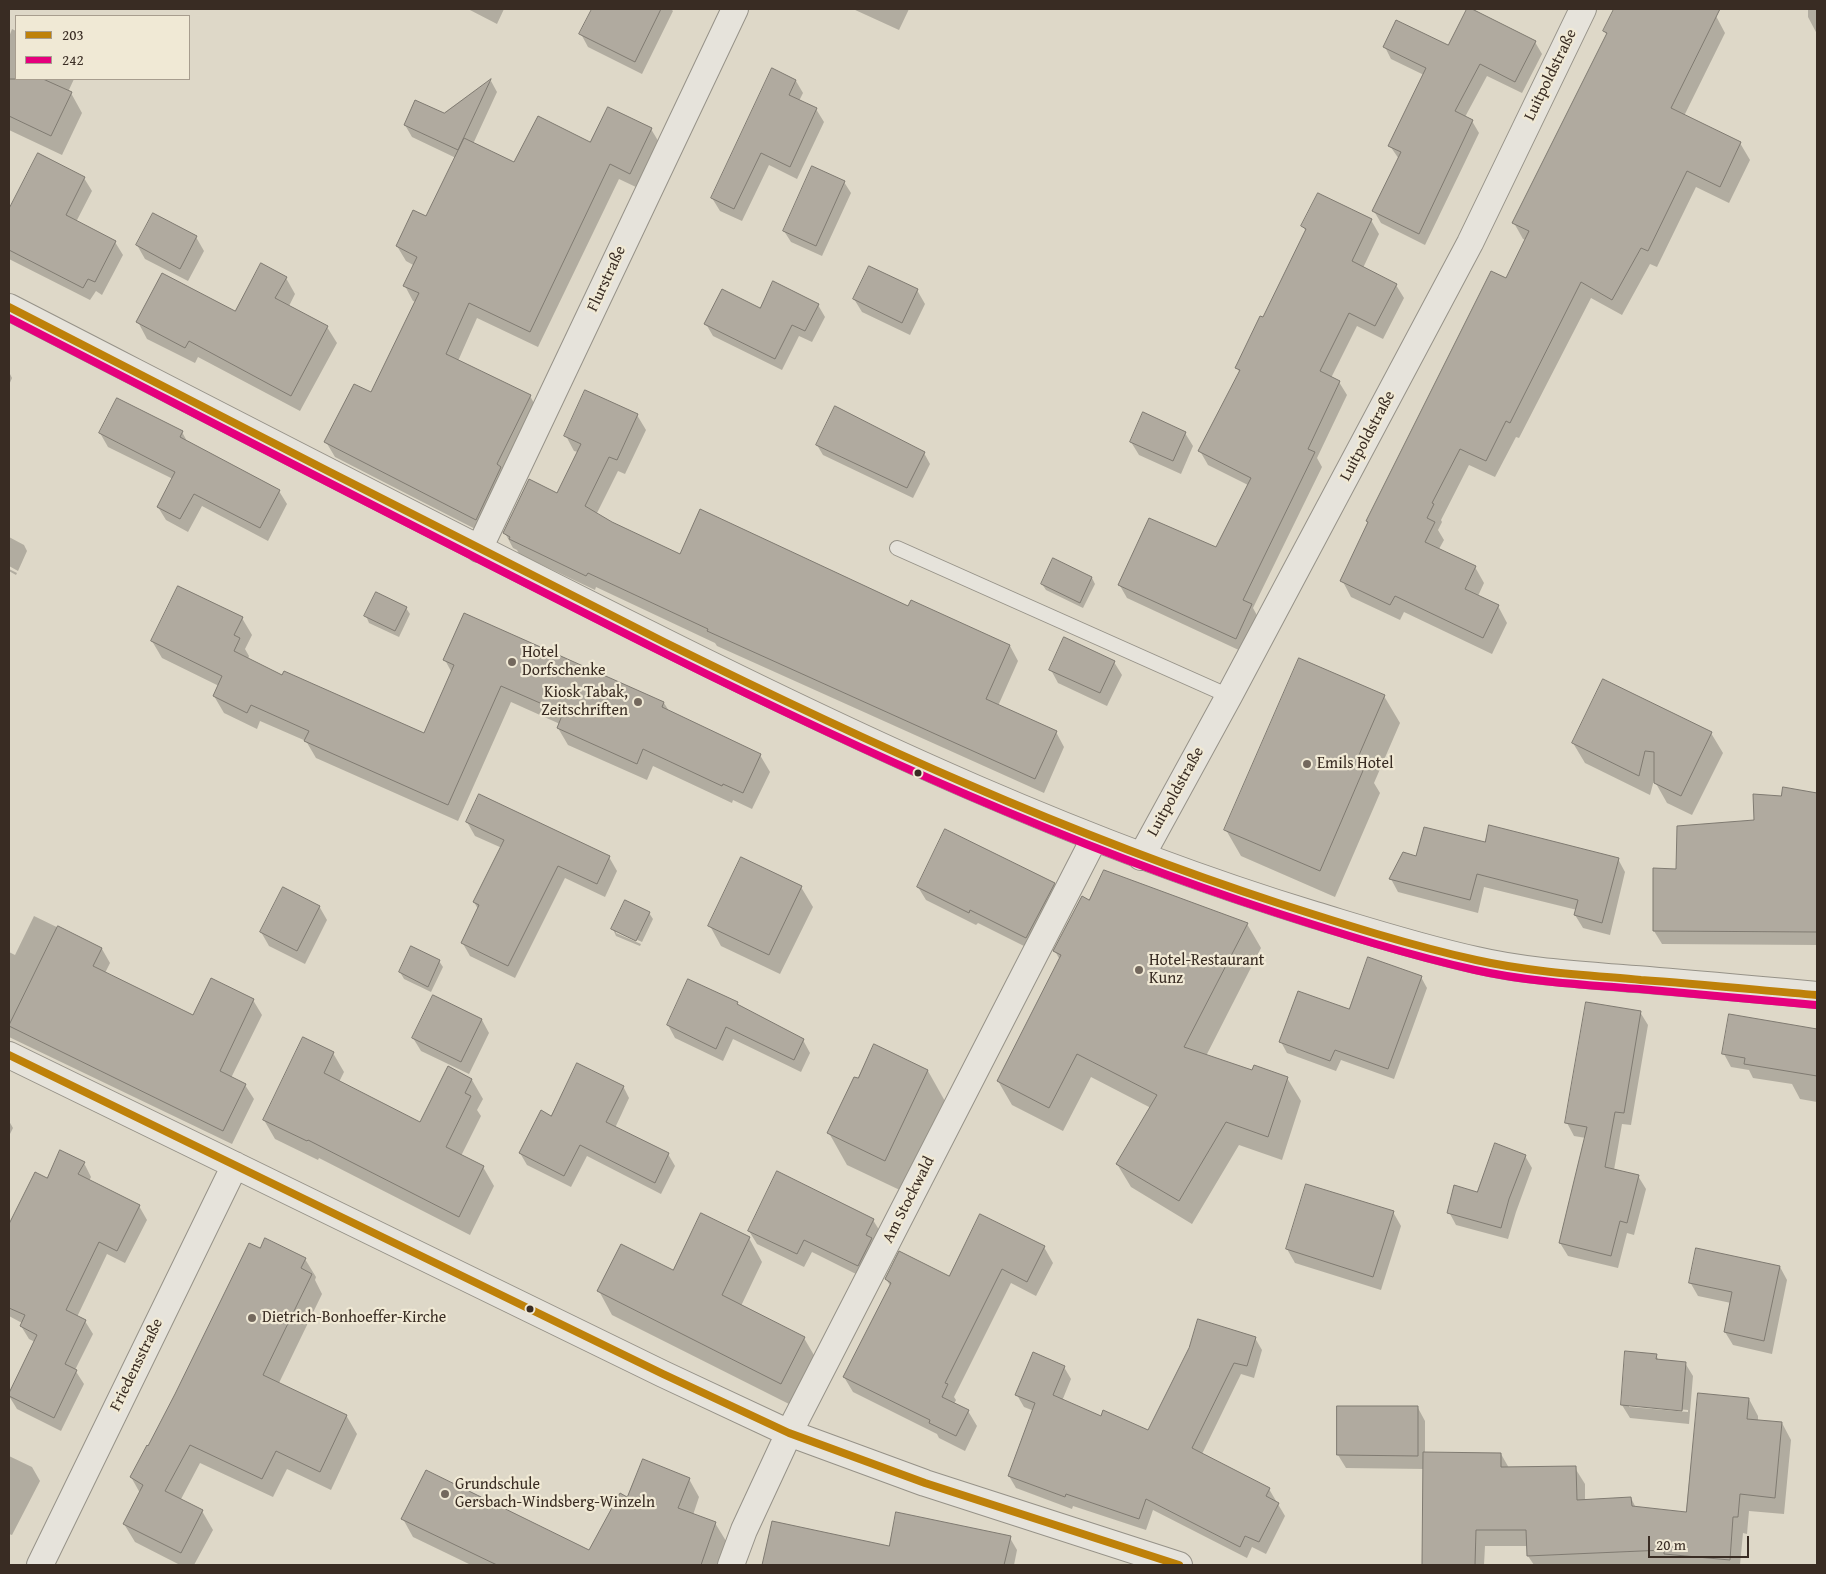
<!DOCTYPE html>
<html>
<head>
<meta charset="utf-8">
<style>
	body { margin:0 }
	#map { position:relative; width:1826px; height:1574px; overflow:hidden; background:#ded8c8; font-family:"Gentium Book Plus",serif }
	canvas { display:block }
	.frame { position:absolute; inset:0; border:10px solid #392c23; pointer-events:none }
	.legend { position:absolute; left:15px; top:15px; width:175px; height:65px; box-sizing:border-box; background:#f0e9d5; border:1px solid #a79d8e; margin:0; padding:6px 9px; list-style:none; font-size:15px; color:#392c23 }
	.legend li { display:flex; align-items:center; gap:10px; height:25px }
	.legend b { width:25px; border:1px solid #a79d8e }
	.scale { position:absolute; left:1648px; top:1536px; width:101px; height:22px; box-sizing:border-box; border:2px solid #392c23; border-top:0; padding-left:6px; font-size:15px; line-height:18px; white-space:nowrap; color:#392c23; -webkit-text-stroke:4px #f0e9d5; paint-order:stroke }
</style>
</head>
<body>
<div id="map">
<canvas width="1826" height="1574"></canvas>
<div class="frame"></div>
<ul class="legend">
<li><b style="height:6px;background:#be810a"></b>203</li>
<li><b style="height:6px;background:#e5007d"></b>242</li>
</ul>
<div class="scale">20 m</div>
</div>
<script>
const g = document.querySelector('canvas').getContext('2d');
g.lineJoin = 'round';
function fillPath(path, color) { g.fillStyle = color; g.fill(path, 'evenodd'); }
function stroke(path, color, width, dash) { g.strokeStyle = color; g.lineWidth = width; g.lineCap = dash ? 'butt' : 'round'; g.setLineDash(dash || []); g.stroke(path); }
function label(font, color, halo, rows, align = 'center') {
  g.font = font + ' "Gentium Book Plus",serif'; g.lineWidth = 4.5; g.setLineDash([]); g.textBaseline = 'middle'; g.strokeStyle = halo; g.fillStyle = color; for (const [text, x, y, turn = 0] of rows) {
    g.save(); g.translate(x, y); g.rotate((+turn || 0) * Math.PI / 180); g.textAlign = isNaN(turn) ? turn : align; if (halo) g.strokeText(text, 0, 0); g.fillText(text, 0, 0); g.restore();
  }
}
const shadow = new Path2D(`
	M468,9H504L497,24Z
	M593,9H671L673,11L642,74L588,47L581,34Z
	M853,9H909L899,30Z
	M1468,9L1535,42L1542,54L1522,93L1487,76L1465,117L1472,121L1479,133L1425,245L1381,223L1374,211L1399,159L1390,146L1424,75L1391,59L1385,47H1449Z
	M1615,9H1700L1716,16L1725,33L1684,116L1740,143L1750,160L1729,203L1696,187L1657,267L1650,264L1622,315L1591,298L1519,438L1516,437L1495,477L1469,465L1441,520L1442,522L1438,530L1444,540L1439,549L1475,567L1484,583L1478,596L1498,606L1507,623L1492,654L1404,612L1400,620L1351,597L1342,580L1507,280L1526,240L1523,239L1514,223L1607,35L1604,31Z
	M1808,9H1817V34L1808,17Z
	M12,29L16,31V79H74L68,92L71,93L82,113L62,155L9,130V37Z
	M491,81L497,92L473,144L515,164L591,144L608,108L651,129L660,144L638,188L619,179L538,347L477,318L458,361L530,396L539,412L485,534L335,457L326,442L371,394L416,302L413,301L405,286L415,266L406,261L397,246L427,218L456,158L412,137L405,125L444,115Z
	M796,81L803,93L799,101L816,109L824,122L797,179L769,165L742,221L720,211L712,198Z
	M84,178L92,191L76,222L115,242L123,255L102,295L96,291L90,300L9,259V210Z
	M844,182L851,193L822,256L791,242L784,231Z
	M1371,220L1379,234L1363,268L1396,285L1404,298L1383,339L1357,326L1331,378L1339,382L1347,395L1317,458L1322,467L1253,608L1259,619L1243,652L1127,598L1119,584L1217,549L1248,485L1208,465L1200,451L1240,373L1237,368L1264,319L1306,232L1303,226Z
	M196,237L204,251L188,281L145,259L137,245Z
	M286,278L295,294L289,306L327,327L337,343L300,411L198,357L195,363L147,339L138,322L236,313Z
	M917,290L925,304L910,335L862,312L854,299Z
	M818,305L825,317L812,342L799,336L782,370L713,336L706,324L760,310Z
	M9,372L12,378L9,385Z
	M637,415L646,430L625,474L618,471L596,515L680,555L909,608L1010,646L1018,661L998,706L1056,732L1064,747L1044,793L717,646L715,643L596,587L595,590L519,554L517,550L513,548L505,533L558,495L578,452L574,451L566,436Z
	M182,432L188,443L279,491L287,504L268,541L202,506L188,532L166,520L158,507L173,479L108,447L100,433Z
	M1185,433L1193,446L1181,474L1139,455L1131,442Z
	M817,445L924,453L930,464L913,498L823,455Z
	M9,537L24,545L27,551L18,571L9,566Z
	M9,569L17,573L16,575L9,571Z
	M1092,578L1095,584L1083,608L1046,590L1042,584Z
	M406,608L410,614L399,637L369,623L366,616Z
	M242,618L252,635L245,649L249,656L248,659L283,676L425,734L452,673L445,660L664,703L669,711L760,755L770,772L752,809L733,800L732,803L653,766L647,780L568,745L558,728L560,724L511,702L458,821L316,758L306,741L260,721L257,729L224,713L214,696L219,686L162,658L152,641Z
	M1300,659L1384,696L1400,723L1374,783L1380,793L1335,897L1241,856L1226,830Z
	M1114,662L1122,675L1107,706L1058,683L1051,670Z
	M1711,733L1723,753L1692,815L1667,803L1654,780L1650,795L1585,763L1573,743Z
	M1784,788L1817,794V945L1662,944L1654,931L1678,870L1755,821L1782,798Z
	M480,796L609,857L617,871L605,897L565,878L515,978L470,956L462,942L478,909L474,902L502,848L475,836L467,822Z
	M1486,844L1618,859L1625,872L1610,935L1583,928L1575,915L1577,910L1484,887L1478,913L1398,892L1391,879L1417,858Z
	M1054,884L1062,897L1034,951L978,923L976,925L926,900L918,887Z
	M801,887L813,907L780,974L721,946L710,926Z
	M319,906L327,920L305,964L269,946L261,932Z
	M649,913L653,919L642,942L616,930V933L641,944L640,946L616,936L613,929Z
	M34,916L102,949L110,963L105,973L194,1017L253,1000L262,1015L231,1078L245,1085L254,1099L232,1144L9,1037V952L15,955Z
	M1247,924L1261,948L1206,1056L1253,1071L1287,1078L1301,1101L1282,1160L1239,1145L1192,1224L1131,1187L1117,1164L1151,1108L1091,1077L1063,1131L1012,1105L998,1081L1060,960L1055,951Z
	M439,961L443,967L431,992L404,979L400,972Z
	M1421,977L1427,988L1394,1079L1341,1060L1336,1071L1287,1053L1281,1042Z
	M737,1003L739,1006L803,1040L810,1053L801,1072L733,1039L723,1061L675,1038L668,1025Z
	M1640,1012L1648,1025L1631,1125L1622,1124L1614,1170L1638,1176L1646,1189L1634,1235L1627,1233L1618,1268L1568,1256L1560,1243L1586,1138L1574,1136L1567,1123Z
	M1730,1015L1817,1030V1102L1800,1099L1792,1084L1753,1078L1749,1070L1731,1067L1724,1054Z
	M482,1020L489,1033L469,1074L421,1051L413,1038Z
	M333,1053L344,1072L339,1082L420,1124L472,1080L483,1099L477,1110L481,1116L461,1156L483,1167L494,1186L470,1235L319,1158L318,1160L275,1139L264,1120Z
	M928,1071L946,1103L904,1192L847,1165L829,1133L858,1080Z
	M623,1086L629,1098L615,1128L668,1154L675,1166L661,1194L587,1156L571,1187L527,1165L520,1153L552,1117Z
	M9,1121L13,1128L9,1136Z
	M1525,1156L1532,1168L1516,1212L1508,1239L1456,1225L1449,1212L1478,1193Z
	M84,1163L91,1177L89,1181L139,1206L147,1220L125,1263L107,1254L77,1317L85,1321L93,1334L75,1370L84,1384L61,1431L17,1409L9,1396L35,1342L29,1339L21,1326L22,1323L9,1316V1248L27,1212L47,1180Z
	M1393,1212L1401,1226L1381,1290L1295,1263L1287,1249Z
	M873,1220L881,1233L866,1279L812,1252L804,1267L757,1244L749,1231Z
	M749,1238L762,1262L741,1306L804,1338L818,1362L795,1407L612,1315L599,1291L673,1272Z
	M1044,1247L1053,1263L1036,1296L1011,1283L954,1397L956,1400L954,1404L968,1411L977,1426L965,1451L939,1438L937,1434L853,1392L844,1377L891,1287L886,1279L949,1278Z
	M260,1250L305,1259L316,1277L315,1280L322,1294L279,1383L346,1415L357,1434L331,1490L287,1469L273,1497L200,1463L180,1501L202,1511L213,1530L194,1565H180L135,1542L124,1524L140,1493L131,1477Z
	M1780,1267L1787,1280L1772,1354L1733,1345L1725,1332L1731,1303L1698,1296L1690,1282Z
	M1255,1338L1262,1350L1254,1378L1241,1374L1202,1454L1269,1489L1285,1516L1266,1554L1252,1547L1247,1558L1153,1510L1146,1530L1073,1506L1072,1509L1016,1488L1009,1476L1034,1411L1024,1407L1017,1395L1064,1367L1071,1379L1062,1401L1101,1418L1149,1431Z
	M1656,1355L1659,1361L1685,1363L1693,1376L1689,1424L1630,1418L1622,1405ZM1629,1405L1688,1410V1412L1629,1407Z
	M1749,1399L1758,1416V1421L1782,1423L1791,1440L1784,1514L1749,1511L1747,1534L1743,1533L1740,1565H1534L1528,1556V1546H1485L1484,1565H1423L1424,1469L1346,1468L1338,1455L1418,1408L1425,1421V1453L1501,1454L1509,1468H1575L1585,1484V1501L1631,1498L1636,1508L1688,1514Z
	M9,1456L32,1467L40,1481L12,1535L9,1534Z
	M689,1479L699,1497L693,1515L715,1523L726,1541L717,1565H471L413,1537L403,1519L589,1552L628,1499Z
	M773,1522L890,1548L1010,1538L1017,1550L1014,1565H764Z`);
const building = new Path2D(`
	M592,9H661L635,62L579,34Z
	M1467,9H1472L1536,41L1515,82L1480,64L1455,111L1473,120L1419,234L1372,211L1401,152L1388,146L1426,68L1383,47L1396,20L1448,45Z
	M1614,9H1720L1671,108L1741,142L1720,187L1687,171L1648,251L1641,248L1612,300L1581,282L1510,423L1506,421L1486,461L1460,449L1432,503L1434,504L1427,518L1435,522L1425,542L1476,566L1465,589L1499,605L1483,638L1395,596L1390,605L1340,581L1368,522L1366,521L1491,271L1506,278L1529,231L1512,223L1607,33L1603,31Z
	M772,68L796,80L789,95L817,108L790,167L761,153L734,209L711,198Z
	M9,79H43L72,92L51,136L9,116Z
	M491,79L458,150L404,125L415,100L444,113Z
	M608,107L652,128L630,174L610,164L530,332L469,303L446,354L531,395L497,464L501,467L476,520L324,442L354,384L371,392L419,293L403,286L417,257L396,246L413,210L426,216L464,138L514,162L538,116L590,142Z
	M38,153L85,177L66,215L116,241L95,282L88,279L83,288L9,250V209Z
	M812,166L845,181L816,246L783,231Z
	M1318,193L1372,219L1352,261L1397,284L1375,326L1349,313L1320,371L1340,381L1308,449L1315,452L1243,600L1252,604L1236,639L1118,585L1149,518L1216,547L1251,478L1198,451L1240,370L1235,368L1260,316L1263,317L1306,229L1301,226Z
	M153,213L197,236L180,269L136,245Z
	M261,263L287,277L275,298L328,326L291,396L189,341L185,348L136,322L162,273L235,311Z
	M869,266L918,289L902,323L853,299Z
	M773,281L819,304L805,331L792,325L775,359L704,324L722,289L760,308Z
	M585,390L638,414L617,460L609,457L585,506L612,522L680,554L700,509L908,606L911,600L1010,645L986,699L1057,731L1035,779L707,631L708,629L588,573L586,576L509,539L510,537L503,533L529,479L557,493L581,444L564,436Z
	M117,398L183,431L180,437L280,490L260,528L194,494L180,519L157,507L175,472L99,433Z
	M835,406L925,452L907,488L816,445Z
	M1143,412L1186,432L1173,461L1130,442Z
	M1053,558L1092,577L1080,603L1041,584Z
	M178,586L243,617L234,635L240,638L234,651L282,675L284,671L424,733L454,665L443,660L464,613L664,702L662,707L761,754L743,793L723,784L722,786L643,749L637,764L557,728L563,713L501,686L448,805L304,741L309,731L251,705L247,713L213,696L222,676L151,641Z
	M376,592L407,607L395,631L364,616Z
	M1064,637L1115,661L1100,693L1049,670Z
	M1299,658L1385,695L1356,762L1365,766L1320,871L1224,830Z
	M1603,679L1712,732L1681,796L1654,783V752L1645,751L1639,776L1572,743Z
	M1783,787L1817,793V932L1653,931V868L1676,869L1677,826L1754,820L1753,794L1781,796Z
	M479,794L610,856L597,884L558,866L508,966L461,943L479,905L473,902L504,840L466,822Z
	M1489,825L1619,858L1602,923L1574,915L1578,900L1477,874L1470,900L1389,879L1403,852L1416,856L1424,827L1485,842Z
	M945,829L1055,883L1026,938L970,910L969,913L917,887Z
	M741,857L802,886L769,955L708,926Z
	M1104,870L1248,923L1184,1047L1252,1070L1254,1065L1288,1077L1268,1137L1226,1122L1179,1201L1116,1164L1157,1095L1077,1054L1049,1108L997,1081L1061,955L1053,951L1082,896L1089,900Z
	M283,887L320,906L297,951L260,932Z
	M625,900L650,912L636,941L611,929Z
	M58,926L102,948L93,966L193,1015L211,978L254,999L220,1071L246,1084L223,1131L9,1026Z
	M411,946L440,960L428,987L399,972Z
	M1368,957L1422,976L1388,1069L1335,1050L1330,1061L1279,1042L1298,991L1349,1009Z
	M688,979L738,1002L737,1004L804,1039L794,1060L726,1027L716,1049L667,1025Z
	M433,995L482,1019L461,1062L412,1038Z
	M1586,1002L1641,1011L1624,1113L1615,1112L1605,1167L1639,1175L1627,1223L1620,1221L1611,1256L1559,1243L1587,1127L1565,1123Z
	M1729,1014L1817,1029V1076L1744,1064L1745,1058L1722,1054Z
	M303,1037L334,1052L324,1073L420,1122L448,1066L472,1079L465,1093L471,1096L446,1147L484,1166L459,1217L308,1140L307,1141L263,1120Z
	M874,1044L928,1070L885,1161L827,1133L854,1077L858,1078Z
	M577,1063L624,1086L606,1122L669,1153L655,1183L580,1145L564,1176L519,1153L541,1110L551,1116Z
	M1495,1143L1526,1155L1509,1199L1501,1228L1447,1213L1454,1185L1477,1192Z
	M60,1150L85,1162L78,1174L140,1205L117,1251L99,1242L66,1310L86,1320L65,1364L77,1370L54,1418L9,1396V1393L37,1335L20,1326L25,1315L9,1308V1224L35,1172L47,1178Z
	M777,1171L874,1219L866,1235L872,1238L858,1266L804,1240L797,1254L748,1231Z
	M1306,1184L1394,1211L1373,1277L1286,1249Z
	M701,1213L750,1237L722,1295L805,1337L781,1384L597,1291L621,1244L673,1270Z
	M980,1214L1045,1246L1027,1282L1002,1269L945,1383L948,1384L942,1397L969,1410L956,1436L929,1423L930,1420L843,1377L891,1283L885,1279L899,1251L949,1276Z
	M265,1238L306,1258L301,1268L312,1274L263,1375L347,1415L320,1472L276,1451L262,1479L190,1445L165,1491L203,1510L181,1553L123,1524L143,1485L130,1477L147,1445L148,1446L175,1394L249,1243L260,1248Z
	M1696,1248L1780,1266L1764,1341L1724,1332L1732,1292L1689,1283Z
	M1198,1319L1256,1337L1247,1366L1234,1363L1192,1448L1270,1488L1266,1496L1279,1503L1259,1542L1245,1536L1240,1547L1146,1499L1139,1519L1066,1494L1065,1497L1008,1476L1035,1403L1015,1395L1033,1352L1065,1366L1053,1395L1101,1416L1103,1410L1148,1430L1189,1348Z
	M1625,1351L1657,1354L1656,1359L1686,1362L1682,1411L1621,1405Z
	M1698,1393L1749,1398L1747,1419L1782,1422L1775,1498L1740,1494L1738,1517H1733L1730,1560L1664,1554V1550L1527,1556L1526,1530H1476L1475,1565H1422L1423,1452L1501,1453V1467L1576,1466L1577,1500L1631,1497L1632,1506L1686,1512Z
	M1337,1406H1418V1456L1337,1455Z
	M643,1459L690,1478L678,1508L716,1522L701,1565H497L401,1519L426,1470L589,1550L620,1493L627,1497Z
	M896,1512L1011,1536L1004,1565H762L772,1521L889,1546Z`);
const lane = new Path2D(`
	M897,548L1229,696`);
const street = new Path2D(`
	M9,307C221,416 433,526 647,633C864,742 1083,844 1315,915C1368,931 1421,948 1476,960C1523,971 1573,974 1622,978C1687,983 1752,989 1817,995
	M479,549L735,9
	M1141,857L1229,696L1470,243L1583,9
	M9,1055L663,1374L789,1433L925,1483L1179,1565
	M40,1565L235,1165
	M731,1565L744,1530L789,1433L1094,839`);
const bus1 = new Path2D(`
	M9,307C227,419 445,532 664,642C864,741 1066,834 1278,903C1343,924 1409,945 1476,960C1530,972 1586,975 1641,980C1700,984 1758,990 1817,995
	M9,1055L663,1374L789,1433L925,1483L1179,1565`);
const bus2 = new Path2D(`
	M9,318C227,430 444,543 664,653C863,752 1065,844 1277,913C1342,934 1408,955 1475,970C1529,982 1585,985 1640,989C1699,994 1757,1000 1816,1005`);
const markers = [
	[512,662,5,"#73685d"],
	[638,702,5,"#73685d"],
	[1307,764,5,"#73685d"],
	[918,773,4.5,"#392c23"],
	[1139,970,5,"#73685d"],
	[530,1309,4.5,"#392c23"],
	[252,1318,5,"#73685d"],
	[445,1494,5,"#73685d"]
];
const streetNames = [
	["Luitpoldstraße",1551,75,-64],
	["Flurstraße",607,279,-65],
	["Luitpoldstraße",1368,436,-62],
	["Luitpoldstraße",1176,792,-61],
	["Am Stockwald",909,1200,-63],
	["Friedensstraße",137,1365,-64]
];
const poiNames = [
	["Hotel",522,653],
	["Dorfschenke",522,671],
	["Kiosk Tabak,",628,693,"right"],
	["Zeitschriften",628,711,"right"],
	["Emils Hotel",1317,764],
	["Hotel-Restaurant",1149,961],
	["Kunz",1149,979],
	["Dietrich-Bonhoeffer-Kirche",262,1318],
	["Grundschule",455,1485],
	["Gersbach-Windsberg-Winzeln",455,1503]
];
fillPath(shadow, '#0003');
fillPath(building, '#b0aa9f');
stroke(building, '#7f7a71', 1);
stroke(lane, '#969288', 16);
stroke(street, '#969288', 28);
stroke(lane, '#e6e3db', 14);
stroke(street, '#e6e3db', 26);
stroke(bus1, '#be810a', 8);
stroke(bus2, '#e5007d', 8);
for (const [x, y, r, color] of markers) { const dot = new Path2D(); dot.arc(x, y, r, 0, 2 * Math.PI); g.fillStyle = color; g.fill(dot); stroke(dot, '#f0e9d5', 2); }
label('16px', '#392c23', '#f0e9d5', streetNames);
label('16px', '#392c23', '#f0e9d5', poiNames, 'left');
</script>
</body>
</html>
